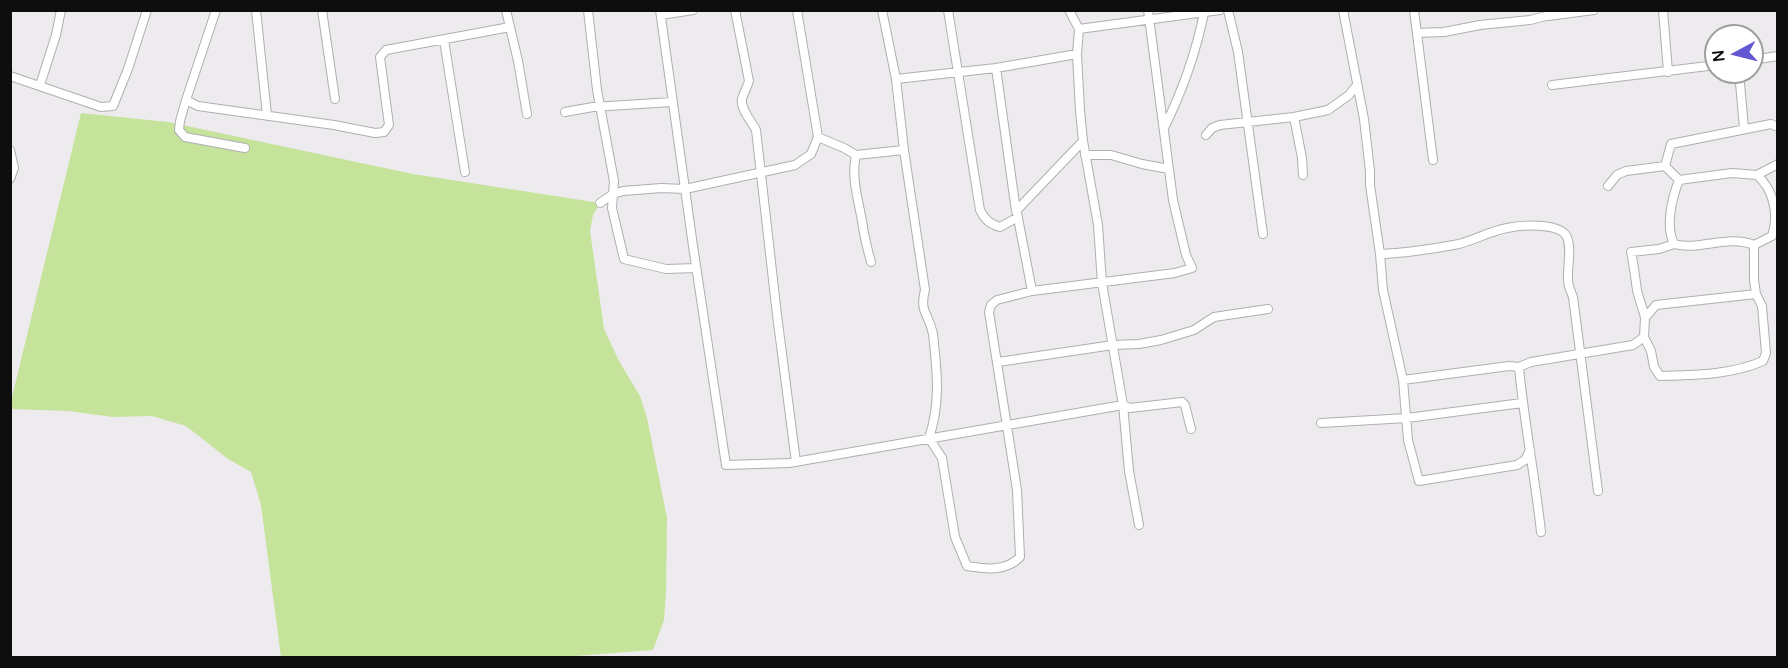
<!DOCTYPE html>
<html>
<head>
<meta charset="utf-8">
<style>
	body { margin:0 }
	#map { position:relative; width:1788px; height:668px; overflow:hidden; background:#eeebef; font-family:Manrope,sans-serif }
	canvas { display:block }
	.frame { position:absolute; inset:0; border:12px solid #0f0e0f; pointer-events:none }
	.north { position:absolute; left:1704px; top:24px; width:60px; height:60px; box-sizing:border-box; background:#fff; border:2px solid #9f9f9f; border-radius:50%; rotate:263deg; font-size:16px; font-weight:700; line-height:24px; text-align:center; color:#0f0e0f }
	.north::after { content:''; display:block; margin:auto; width:21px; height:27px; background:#6358d1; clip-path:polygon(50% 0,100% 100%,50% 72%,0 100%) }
</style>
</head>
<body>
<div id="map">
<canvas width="1788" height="668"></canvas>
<div class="frame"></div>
<div class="north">N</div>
</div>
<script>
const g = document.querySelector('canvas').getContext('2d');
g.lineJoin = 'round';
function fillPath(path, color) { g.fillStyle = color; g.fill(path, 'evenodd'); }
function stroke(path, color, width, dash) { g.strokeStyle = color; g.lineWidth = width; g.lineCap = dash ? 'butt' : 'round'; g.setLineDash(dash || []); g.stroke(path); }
const green = new Path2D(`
	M81,113L168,122L413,174L600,203L593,215L590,231L604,329L619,361L640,396L647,418L667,518L666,593L664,620L653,650L550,658L281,657L261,505L251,472L228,459L186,426L152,416L113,417L68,411L11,409V401Z`);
const minor = new Path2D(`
	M216,10L186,100L180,121L179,130L185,137L245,148
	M256,10L267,115
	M322,10L335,99
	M506,10L518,61L527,114
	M588,10L597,90L614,181L612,208L624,259L666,269L696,268
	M660,10L693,246L726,465L789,463L1123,405L1130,408L1182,402L1185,405L1191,429
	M735,10L749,81C747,88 743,94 742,99C740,109 752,122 756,130L777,315L796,462
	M797,10L818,137
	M882,10L896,79L904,150L925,290C919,313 929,313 933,334C937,371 941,402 929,438L942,458L955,537L967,566C985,569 1006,572 1020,557L1017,490L989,312L991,305L997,300L1032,291L1175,273L1192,268L1186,255L1173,200L1148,10
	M948,10L980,210C985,220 990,224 1000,227L1018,217
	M1228,10L1238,52L1263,234
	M1343,10L1364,119L1370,171V185L1380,254L1383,290L1403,380L1408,440L1419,481L1517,465L1525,460L1530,450
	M1414,10L1433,160
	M1663,10L1668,72
	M661,15L693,10
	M1548,16L1594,10
	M1079,29L1220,10
	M1417,33L1444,32L1480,25L1530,20L1546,16L1553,10
	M444,40L465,172
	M1077,54L1080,111L1083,141L1098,225L1102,283L1123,405L1129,471L1139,525
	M1752,60L1778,56
	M996,68L1016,211L1083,141
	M1739,72L1744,128
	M10,76L101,107L113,106L128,69L147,10
	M896,79L996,68L1077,54L1079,29L1069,10
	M40,85L56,35L61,10
	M1552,85L1716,65
	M186,100L198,106L334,125L375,133L384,132L389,125L380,57L386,50L510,27
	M565,112L593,107L672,102
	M1294,117L1302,158L1303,175
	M1778,127L1771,124L1671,144L1665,166L1679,180L1732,173L1757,175L1778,164
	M1164,128C1182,92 1196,52 1204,13
	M1206,135L1212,128L1220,125L1294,117L1328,110L1349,95L1357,85
	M10,150L14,168L10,179
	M856,155C851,178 858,198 862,221C864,235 867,248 871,262
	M1085,155H1111L1142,164L1169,169
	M1679,180C1672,198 1665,226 1674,244C1700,251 1728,234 1754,245V280L1756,294L1762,306L1766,353L1763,361C1731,375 1694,375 1660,376L1654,367L1651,351L1644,337L1645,318L1656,305L1756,294
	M1608,186L1617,175L1626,171L1665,166
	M600,203L613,194L623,191L661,188L685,189L795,165L811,154L818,137L844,148L856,155L904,150
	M1017,213L1032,291
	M1754,245L1772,236C1779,215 1774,190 1757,175
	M1380,254C1408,253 1432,249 1459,244C1475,240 1490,231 1507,228C1521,225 1555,223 1565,234C1573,243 1567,268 1568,280C1568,286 1571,292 1573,297L1598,491
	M1645,318C1643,308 1639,300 1637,290C1635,277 1634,265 1631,252L1659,249L1674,244
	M998,362L1113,345L1139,344L1161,340L1194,330L1214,317L1268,309
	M1519,367C1524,422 1535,476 1541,532
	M1403,380L1509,366L1519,367L1531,362L1633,345L1644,337
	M1321,423L1407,418L1522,403`);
fillPath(green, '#c6e39b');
stroke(minor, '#b0aeb1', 10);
stroke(minor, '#fff', 8);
</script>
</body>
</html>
